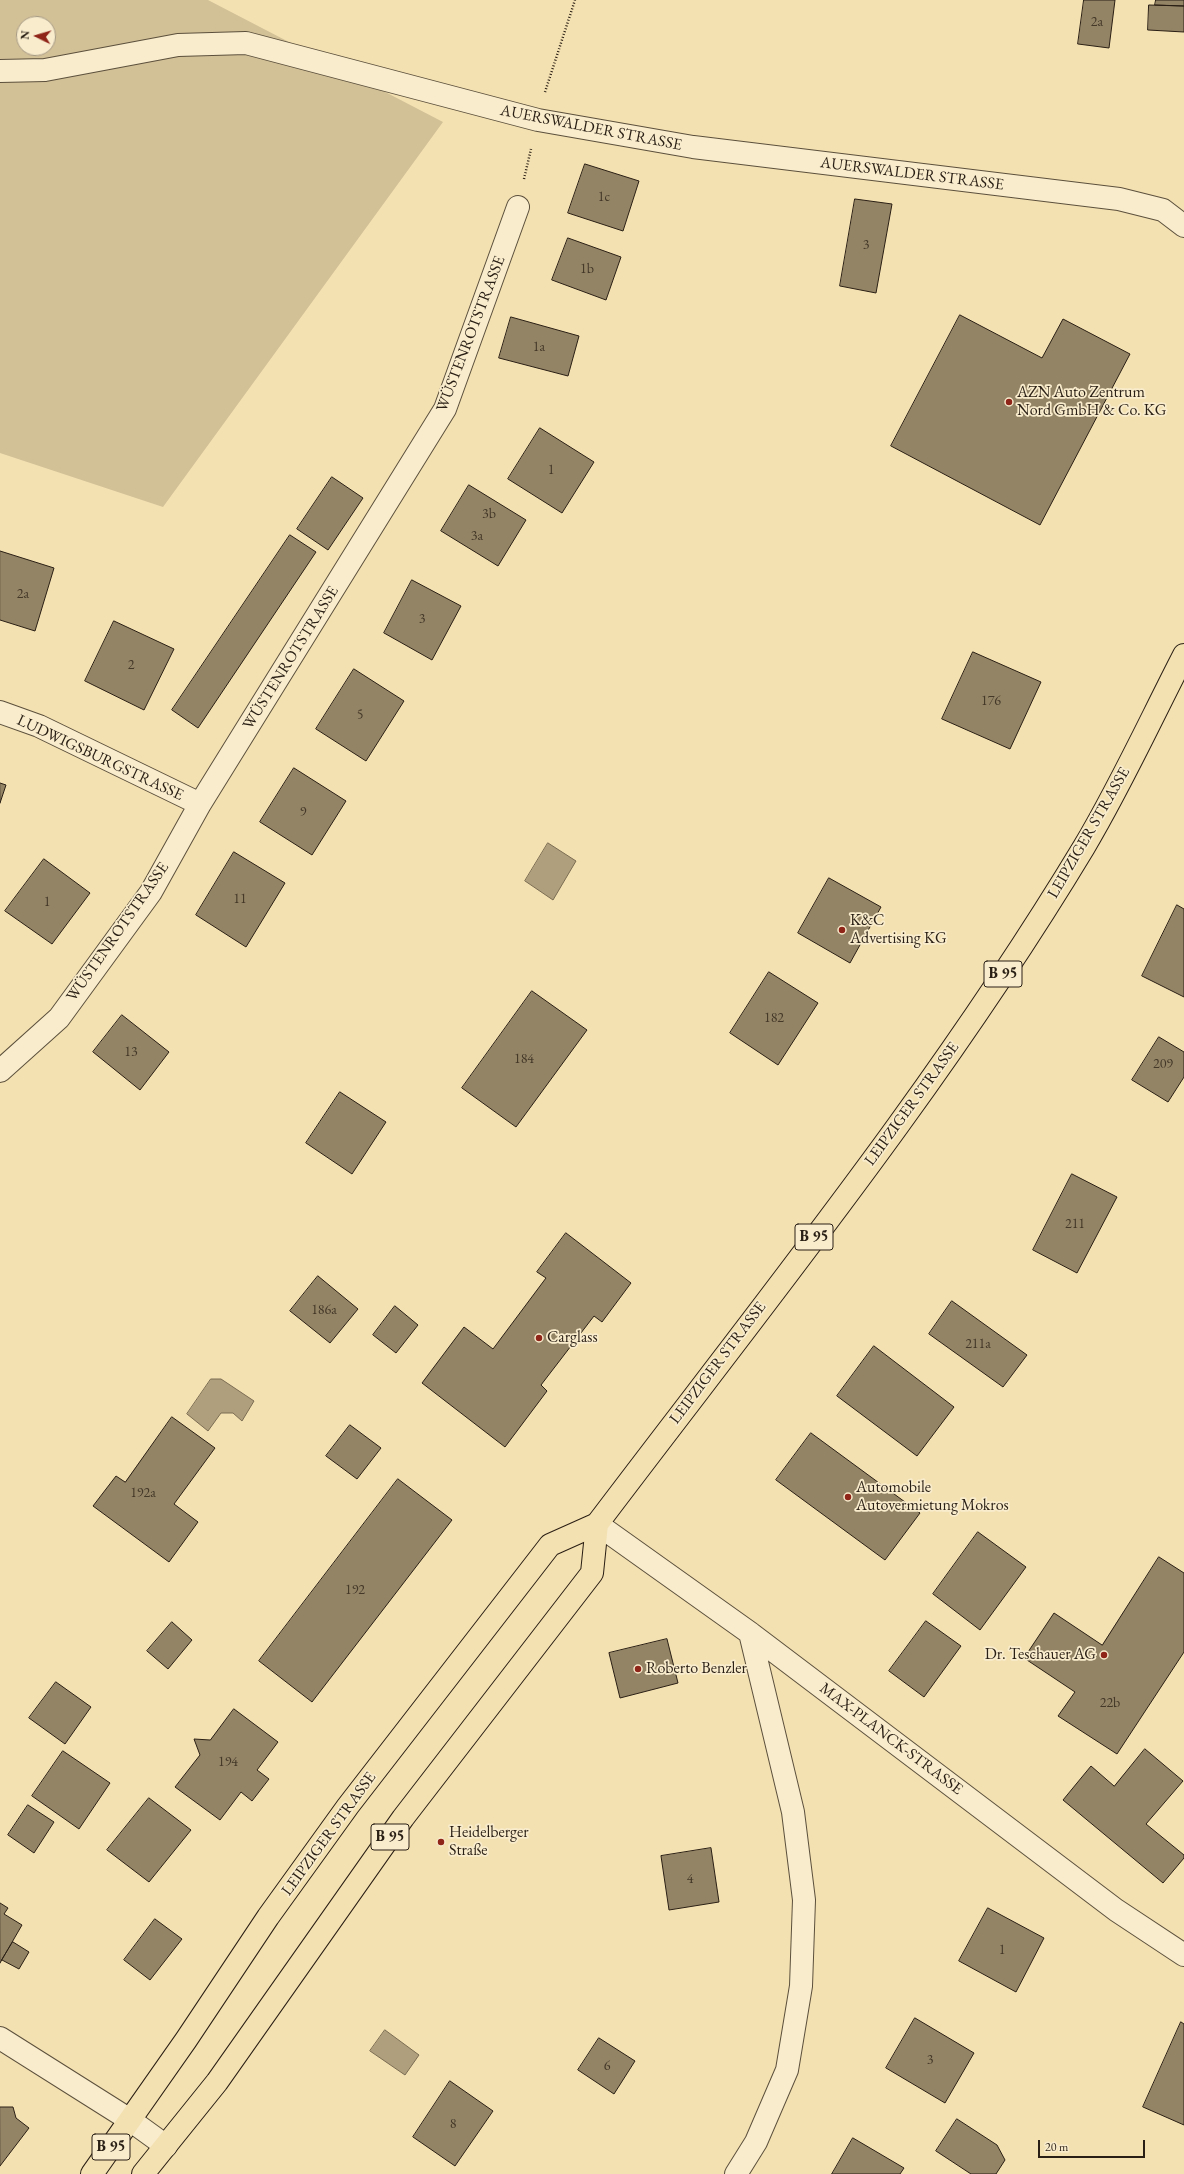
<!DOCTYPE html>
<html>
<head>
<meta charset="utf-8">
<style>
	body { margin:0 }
	#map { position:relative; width:1184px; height:2174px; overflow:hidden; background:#f4e1b2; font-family:"EB Garamond",serif }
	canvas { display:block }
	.north { position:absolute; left:16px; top:16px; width:40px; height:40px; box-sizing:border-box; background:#f8eccd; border:1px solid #a69a83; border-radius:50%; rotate:275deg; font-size:11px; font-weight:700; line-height:16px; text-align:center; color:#2a1f14 }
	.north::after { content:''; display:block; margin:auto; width:14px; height:18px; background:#8f2418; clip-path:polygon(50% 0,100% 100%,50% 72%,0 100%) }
	.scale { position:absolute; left:1038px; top:2140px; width:107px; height:18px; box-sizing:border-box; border:2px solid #2a1f14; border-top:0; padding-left:5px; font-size:12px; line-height:14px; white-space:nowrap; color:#2a1f14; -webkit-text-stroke:3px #f8eccd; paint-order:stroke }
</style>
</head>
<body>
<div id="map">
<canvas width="1184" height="2174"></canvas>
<div class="north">N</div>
<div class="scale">20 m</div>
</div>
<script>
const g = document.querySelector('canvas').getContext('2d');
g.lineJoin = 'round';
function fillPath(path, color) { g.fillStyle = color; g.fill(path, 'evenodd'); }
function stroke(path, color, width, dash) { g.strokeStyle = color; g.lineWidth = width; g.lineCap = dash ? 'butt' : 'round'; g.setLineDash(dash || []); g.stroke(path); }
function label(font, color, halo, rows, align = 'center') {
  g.font = font + ' "EB Garamond",serif'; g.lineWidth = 3.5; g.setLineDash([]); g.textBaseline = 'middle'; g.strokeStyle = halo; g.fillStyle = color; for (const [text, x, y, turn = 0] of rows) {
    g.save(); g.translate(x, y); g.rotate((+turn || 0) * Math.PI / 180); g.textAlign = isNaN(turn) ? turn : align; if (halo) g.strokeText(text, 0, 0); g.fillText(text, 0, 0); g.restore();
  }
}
const green = new Path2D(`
	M0,0H208L443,122L163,507L0,453ZM24,24H48V48H24Z`);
const water = new Path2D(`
	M548,843L576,861L553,900L525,881Z
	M211,1379H221L254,1401L242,1421L233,1413H221L208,1431L187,1414Z
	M385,2030L419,2055L405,2075L370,2051Z`);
const building = new Path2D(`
	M1084,0H1115L1109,48L1078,44Z
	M1156,0H1184V6L1155,5Z
	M1149,5L1184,6V32L1148,30Z
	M585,164L639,181L623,231L568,213Z
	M855,199L892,204L876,293L840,286Z
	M568,238L621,257L606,300L552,280Z
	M960,315L1042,358L1063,319L1130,354L1040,525L891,446Z
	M511,317L579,336L568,376L499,358Z
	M540,428L594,462L562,513L508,479Z
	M332,477L363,498L328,550L297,529Z
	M469,485L526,520L498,566L441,531Z
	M290,535L316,552L198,728L172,710Z
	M0,551L54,568L35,631L0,620Z
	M412,580L461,606L432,660L384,633Z
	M114,621L174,649L144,710L85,681Z
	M973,652L1041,682L1010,749L942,719Z
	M354,669L404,701L366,761L316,729Z
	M294,768L346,801L312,855L260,822Z
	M0,783L6,785L0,803Z
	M234,852L285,883L246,947L196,915Z
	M44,859L90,893L52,944L5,911Z
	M829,878L881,907L850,963L798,933Z
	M1177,905L1184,909V997L1142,976Z
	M769,972L818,1003L778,1065L730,1033Z
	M532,991L587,1030L516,1127L462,1088Z
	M122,1015L169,1052L140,1090L93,1052Z
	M1159,1037L1184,1052V1077L1168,1102L1132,1080Z
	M340,1092L386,1122L352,1174L306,1143Z
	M1072,1174L1117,1197L1077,1273L1033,1250Z
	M566,1233L631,1283L602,1322L594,1316L541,1385L547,1391L505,1447L422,1383L464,1327L493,1349L546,1278L537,1272Z
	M318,1276L358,1309L330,1343L290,1311Z
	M952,1301L1027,1355L1003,1387L929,1334Z
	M395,1306L418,1325L396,1353L373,1335Z
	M874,1346L954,1407L917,1456L837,1396Z
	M172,1417L215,1448L174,1504L198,1522L169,1562L93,1506L116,1476L125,1482Z
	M350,1425L381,1448L357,1479L326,1456Z
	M811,1433L920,1513L885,1560L776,1480Z
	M398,1479L452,1520L312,1702L259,1661Z
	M978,1532L1026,1567L980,1630L933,1594Z
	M1159,1557L1184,1573V1652L1117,1754L1058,1716L1075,1692L1024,1658L1054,1613L1102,1645Z
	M926,1621L961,1646L924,1697L889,1671Z
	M172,1622L192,1640L168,1669L147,1651Z
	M667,1639L678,1683L620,1698L609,1653Z
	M56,1682L91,1707L65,1744L29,1718Z
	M234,1709L278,1742L257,1770L269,1779L252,1801L241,1792L220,1820L175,1787L200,1755L194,1739L210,1740Z
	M1145,1749L1183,1781L1146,1824L1184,1855V1858L1163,1883L1063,1800L1091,1766L1114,1786Z
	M63,1751L110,1783L79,1829L32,1796Z
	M149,1798L191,1830L149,1882L107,1850Z
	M28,1805L54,1822L34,1853L8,1835Z
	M711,1848L719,1902L669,1910L661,1856Z
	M0,1903L8,1908L4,1914L22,1925L0,1963Z
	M988,1908L1044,1938L1016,1992L959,1961Z
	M155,1919L182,1939L150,1980L124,1960Z
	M13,1942L29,1952L19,1969L2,1960Z
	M915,2018L974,2053L945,2103L886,2068Z
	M1181,2022L1184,2024V2125L1143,2107Z
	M599,2038L635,2061L614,2094L578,2070Z
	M450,2081L493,2111L455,2166L413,2137Z
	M0,2107H13L16,2118L29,2128L0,2166Z
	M957,2119L997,2145L1005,2160L996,2174H971L936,2151Z
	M853,2138L904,2168L900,2174H832Z`);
const path = new Path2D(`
	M545,92L575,0
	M524,179L531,149`);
const minor = new Path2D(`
	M0,71L45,70L178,45L246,43L538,120L693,147L1119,199L1163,210L1184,226
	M0,712L39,726L200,804
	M0,1071L59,1018L151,892L200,804L445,409L518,207
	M597,1524L750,1633L1116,1910L1184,1955
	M0,2038L130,2120L166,2146
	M736,2174L756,2142L787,2070L801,1986L804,1900L793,1812L750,1633`);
const primary = new Path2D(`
	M92,2174L186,2040L268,1917L348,1806L550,1545L597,1524C764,1303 940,1086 1084,847C1121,785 1151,719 1184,655
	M143,2174L217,2082L403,1818L592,1573L597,1524`);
const markers = [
	[1009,402,4,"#8f2418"],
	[842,930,4,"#8f2418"],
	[539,1338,4,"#8f2418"],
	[848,1497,4,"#8f2418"],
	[1104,1655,4,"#8f2418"],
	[638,1669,4,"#8f2418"],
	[441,1842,4,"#8f2418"]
];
const numberNames = [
	["2a",1097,22],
	["1c",604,197],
	["3",866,245],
	["1b",587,269],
	["1a",539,347],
	["1",551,470],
	["3b",489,514],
	["3a",477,536],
	["2a",23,594],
	["3",422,619],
	["2",131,665],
	["176",991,701],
	["5",360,715],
	["9",303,812],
	["11",240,899],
	["1",47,902],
	["182",774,1018],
	["13",131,1052],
	["184",524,1059],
	["209",1163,1064],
	["211",1075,1224],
	["186a",324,1310],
	["211a",978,1344],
	["192a",143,1493],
	["192",355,1590],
	["22b",1110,1703],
	["194",228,1762],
	["4",690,1879],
	["1",1002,1950],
	["3",930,2060],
	["6",607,2066],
	["8",453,2124]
];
const shields = [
	[1003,974,38],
	[814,1237,38],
	[390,1837,38],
	[111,2147,38]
];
const shieldNames = [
	["B 95",1003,974],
	["B 95",814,1237],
	["B 95",390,1837],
	["B 95",111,2147]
];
const streetNames = [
	["AUERSWALDER STRASSE",591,128,11],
	["AUERSWALDER STRASSE",912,174,7],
	["WÜSTENROTSTRASSE",471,334,-69],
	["WÜSTENROTSTRASSE",291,658,-58],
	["LUDWIGSBURGSTRASSE",100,758,25],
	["LEIPZIGER STRASSE",1089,833,-60],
	["WÜSTENROTSTRASSE",118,932,-55],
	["LEIPZIGER STRASSE",912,1104,-54],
	["LEIPZIGER STRASSE",718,1363,-53],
	["MAX-PLANCK-STRASSE",891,1739,37],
	["LEIPZIGER STRASSE",329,1834,-54]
];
const poiNames = [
	["AZN Auto Zentrum",1017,393],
	["Nord GmbH & Co. KG",1017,411],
	["K&C",850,921],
	["Advertising KG",850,939],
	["Carglass",547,1338],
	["Automobile",856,1488],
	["Autovermietung Mokros",856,1506],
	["Dr. Teschauer AG",1096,1655,"right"],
	["Roberto Benzler",646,1669],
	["Heidelberger",449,1833],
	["Straße",449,1851]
];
fillPath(green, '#d2c097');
fillPath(water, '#af9f7c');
stroke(water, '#7a6c52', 1);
fillPath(building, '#938466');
stroke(building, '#2a1f14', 1);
stroke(minor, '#5c503c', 24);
stroke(primary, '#2a1f14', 24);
stroke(path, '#2a1f14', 2.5, [1, 2]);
stroke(minor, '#f8eccd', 22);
stroke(primary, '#f4e1b2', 22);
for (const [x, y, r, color] of markers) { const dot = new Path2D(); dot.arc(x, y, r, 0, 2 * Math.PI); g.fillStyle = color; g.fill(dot); stroke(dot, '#f8eccd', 1.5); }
label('14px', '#443828', null, numberNames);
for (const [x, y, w] of shields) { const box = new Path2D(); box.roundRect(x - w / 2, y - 13, w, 26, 3); g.fillStyle = '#f8eccd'; g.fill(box); stroke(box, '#2a1f14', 1); }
label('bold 15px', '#2a1f14', null, shieldNames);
label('16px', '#2a1f14', '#f8eccd', streetNames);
label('16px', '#2a1f14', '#f8eccd', poiNames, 'left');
</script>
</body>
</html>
